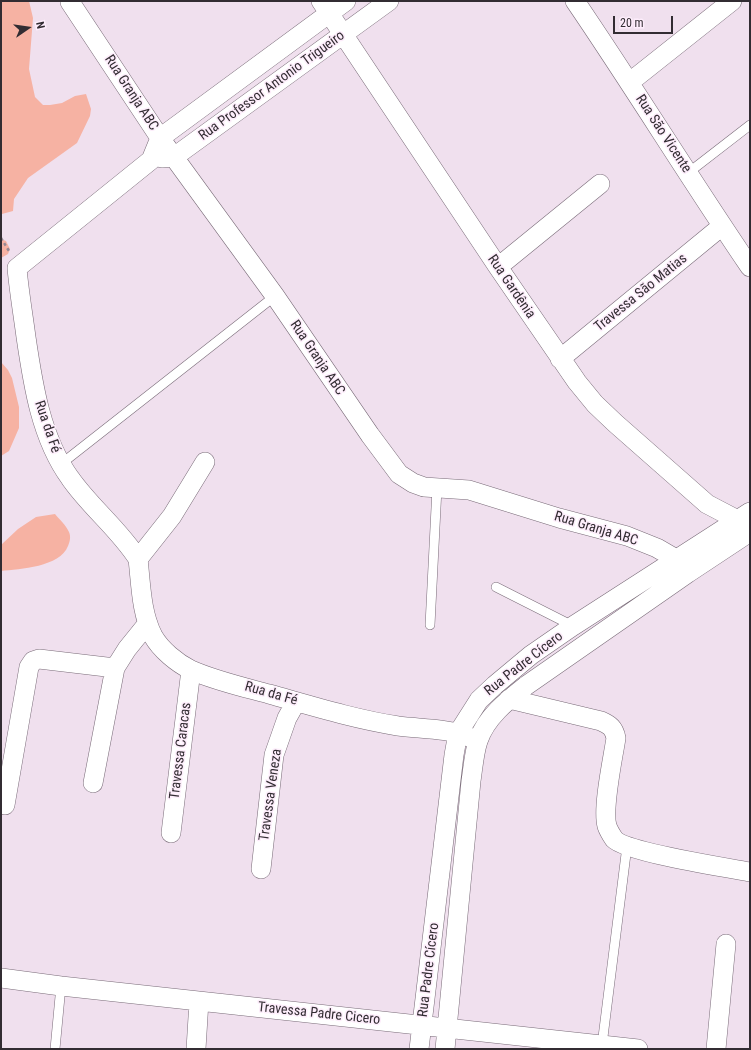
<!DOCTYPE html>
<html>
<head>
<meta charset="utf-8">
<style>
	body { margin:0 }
	#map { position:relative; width:751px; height:1050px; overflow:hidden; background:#f0e0ee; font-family:"Roboto Condensed",sans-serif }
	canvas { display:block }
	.frame { position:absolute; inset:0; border:2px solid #322c32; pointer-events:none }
	.north { position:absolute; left:8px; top:8px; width:40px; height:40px; -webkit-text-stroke:3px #fdedfb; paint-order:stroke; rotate:77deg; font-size:11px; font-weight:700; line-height:16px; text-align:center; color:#322c32 }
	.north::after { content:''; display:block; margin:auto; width:14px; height:18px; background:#322c32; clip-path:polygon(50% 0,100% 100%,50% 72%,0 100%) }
	.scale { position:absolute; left:613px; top:16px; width:60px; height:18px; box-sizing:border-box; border:2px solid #322c32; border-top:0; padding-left:5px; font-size:12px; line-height:14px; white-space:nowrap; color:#322c32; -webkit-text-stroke:3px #fdedfb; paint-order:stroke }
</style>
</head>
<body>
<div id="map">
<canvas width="751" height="1050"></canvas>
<div class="frame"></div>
<div class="north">N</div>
<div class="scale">20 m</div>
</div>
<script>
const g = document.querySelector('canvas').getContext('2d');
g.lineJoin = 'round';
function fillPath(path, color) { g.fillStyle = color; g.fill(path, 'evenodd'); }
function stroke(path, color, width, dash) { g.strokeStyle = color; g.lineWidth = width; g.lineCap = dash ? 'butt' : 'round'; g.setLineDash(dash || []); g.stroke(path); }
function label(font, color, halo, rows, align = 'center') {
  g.font = font + ' "Roboto Condensed",sans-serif'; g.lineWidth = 3; g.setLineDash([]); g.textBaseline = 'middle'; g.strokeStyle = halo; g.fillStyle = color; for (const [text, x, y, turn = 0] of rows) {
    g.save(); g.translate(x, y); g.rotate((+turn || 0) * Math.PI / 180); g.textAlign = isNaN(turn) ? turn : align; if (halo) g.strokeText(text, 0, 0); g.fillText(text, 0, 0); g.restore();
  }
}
const green = new Path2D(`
	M1,1H29L33,18L29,69L35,97L43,105H50L62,103L75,96L86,94L91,109L90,116L77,143L28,178L14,199L13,211L2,214Z
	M1,239L6,241L10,249L8,254L1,258Z
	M1,362L8,370L12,378L19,407V428L9,451L1,456Z
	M55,514C59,519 66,525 69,532C71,537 70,541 68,546C60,567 20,569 1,571V545L18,529L36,517Z`);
const path = new Path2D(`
	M1,238L9,251`);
const service = new Path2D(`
	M688,173L750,125
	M61,464L275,296
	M496,587L573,626
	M430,625L437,488
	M602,1045L627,846
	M55,1049L61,986`);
const minor = new Path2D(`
	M321,1L498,267L577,382L595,404L615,423L707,504L747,525
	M575,1C635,89 690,179 750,267
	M70,2L160,138L275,296L370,435L399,474L413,483L424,487L469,490L559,518L627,536L657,548L676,559
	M630,82L732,1
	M162,158L174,157L389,1
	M498,267L600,184
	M560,359L722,226
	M205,462L172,516L138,559C141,584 141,613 153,636C161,650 177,663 191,670C216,681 243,687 269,694C312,706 354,719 398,726C422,729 447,728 469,737
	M138,559C119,529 90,507 70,478C41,438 33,385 26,337C23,314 19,291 17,268L151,160L160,138L346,1
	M509,699L601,721C610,725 614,728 616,738C613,758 602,808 607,826C608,829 612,836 614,839C626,852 728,868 750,872
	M93,783L115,668L127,649L148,623
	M5,805L29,667L33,661L39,659L115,668
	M171,833L191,670
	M261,869L274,755L287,718L296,702
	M1,978L61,986L638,1049
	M196,1049L199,1001
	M419,1049L454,755L458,733L479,700L495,685L531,655L573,626L750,512
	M445,1049L471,781C473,768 474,753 478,741C486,717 508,700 527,685L688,573L750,532
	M716,1049L726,944`);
const streetNames = [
	["Rua Professor Antonio Trigueiro",272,86,-36],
	["Rua Granja ABC",131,93,57],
	["Rua São Vicente",663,134,57],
	["Rua Gardênia",511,287,56],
	["Travessa São Matias",641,293,-39],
	["Rua Granja ABC",317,358,56],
	["Rua da Fé",47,427,71],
	["Rua Granja ABC",596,529,17],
	["Rua Padre Cícero",524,664,-38],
	["Rua da Fé",271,694,16],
	["Travessa Caracas",181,751,-83],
	["Travessa Veneza",271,795,-82],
	["Rua Padre Cícero",429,970,-83],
	["Travessa Padre Cicero",319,1014,6]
];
fillPath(green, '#f6b2a3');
stroke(service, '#796b78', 10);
stroke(minor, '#796b78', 20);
stroke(path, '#948993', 2.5, [3, 3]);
stroke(service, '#fff', 9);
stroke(minor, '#fff', 19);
label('14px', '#322c32', '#fdedfb', streetNames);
</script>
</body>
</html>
